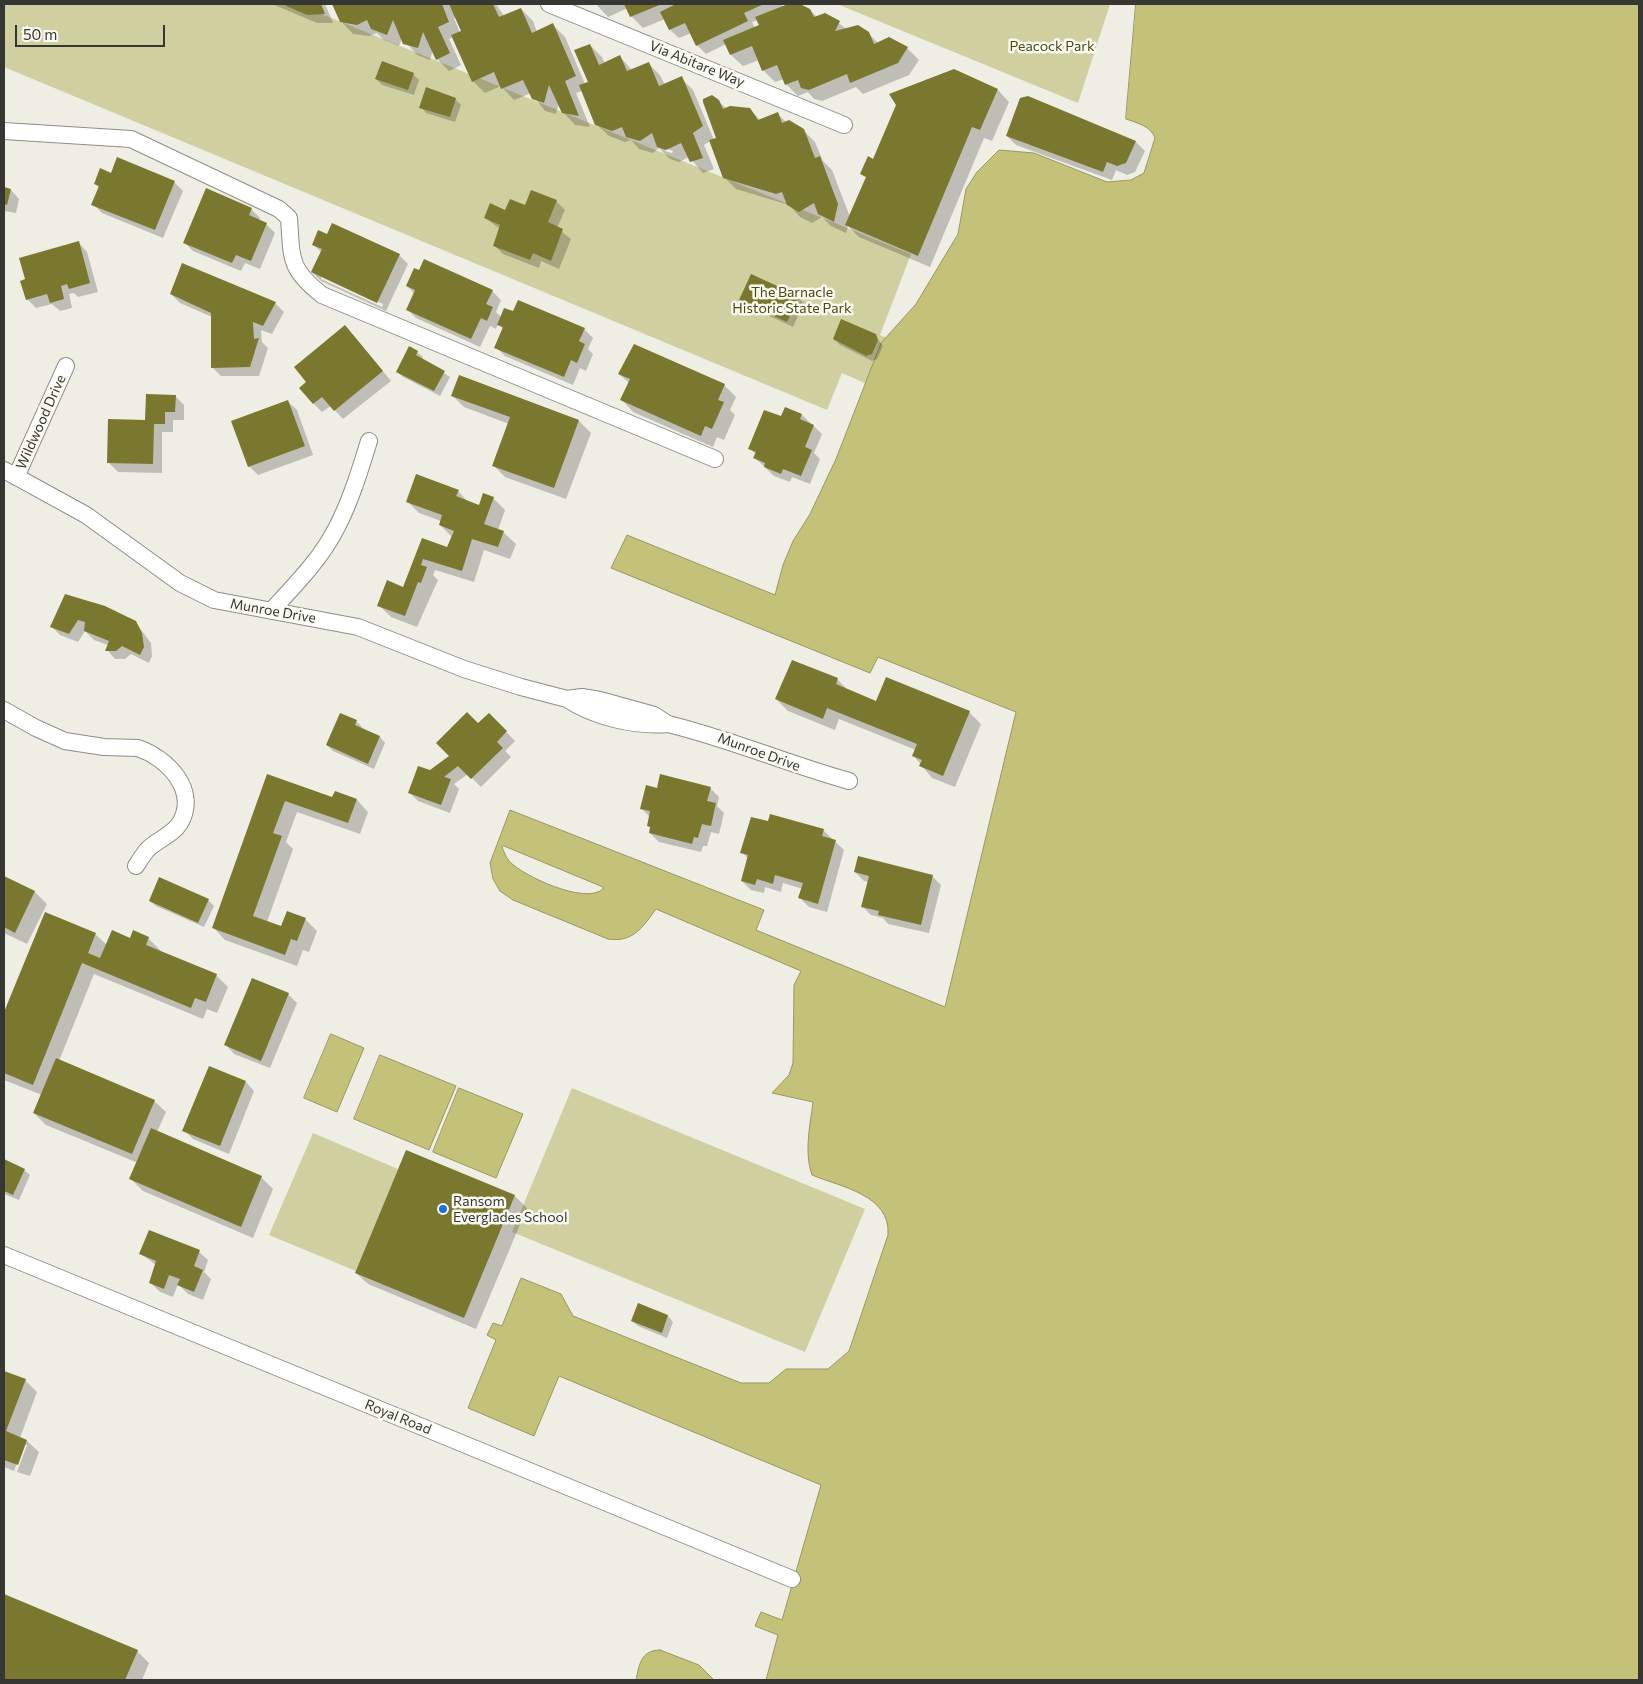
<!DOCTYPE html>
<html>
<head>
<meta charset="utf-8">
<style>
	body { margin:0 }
	#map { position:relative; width:1643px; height:1684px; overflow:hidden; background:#eeeee5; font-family:Commissioner,sans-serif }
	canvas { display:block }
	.frame { position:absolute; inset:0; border:5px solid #363633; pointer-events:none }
	.scale { position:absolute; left:15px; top:25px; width:150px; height:22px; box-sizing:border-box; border:2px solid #363633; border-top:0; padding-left:6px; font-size:15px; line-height:18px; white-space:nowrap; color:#363633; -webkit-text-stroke:4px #fbfbf2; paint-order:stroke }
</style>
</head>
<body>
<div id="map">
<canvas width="1643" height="1684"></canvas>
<div class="frame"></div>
<div class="scale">50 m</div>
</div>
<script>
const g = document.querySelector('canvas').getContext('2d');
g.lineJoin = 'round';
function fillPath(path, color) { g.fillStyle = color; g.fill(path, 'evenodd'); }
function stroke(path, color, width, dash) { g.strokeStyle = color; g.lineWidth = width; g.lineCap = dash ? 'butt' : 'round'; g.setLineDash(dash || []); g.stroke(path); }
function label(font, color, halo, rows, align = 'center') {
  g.font = font + ' Commissioner,sans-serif'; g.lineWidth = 5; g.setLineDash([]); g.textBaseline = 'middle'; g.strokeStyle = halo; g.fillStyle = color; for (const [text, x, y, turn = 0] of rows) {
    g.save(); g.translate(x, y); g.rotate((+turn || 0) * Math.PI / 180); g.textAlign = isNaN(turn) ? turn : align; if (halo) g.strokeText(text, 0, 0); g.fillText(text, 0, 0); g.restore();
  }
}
const green = new Path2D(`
	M4,4H297L911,254L880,335L887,338L869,385L842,373L827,410L4,67Z
	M837,4H1110L1078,103Z
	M572,1088L865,1209L805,1352L512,1232Z
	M313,1133L398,1169L356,1271L269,1235Z`);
const water = new Path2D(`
	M1136,4H1639V1680H766L778,1635L755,1626L761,1612L782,1620L821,1485L559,1376L534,1436L468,1408L496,1340L487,1335L493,1323L502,1326L521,1278L561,1294L573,1316L741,1383H769L786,1369H828L849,1351L888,1235C891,1195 841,1187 812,1175C804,1152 810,1126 813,1102L772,1093L789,1075L793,1063L794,985L801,971L656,909C643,927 633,943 608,939L513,900L500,891L493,879L490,863L510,810L764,910L756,930L945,1007L1016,712L878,657L870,673L611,568L627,535L775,595L783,565L793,541L810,514L836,459L881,343L916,304L958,234L966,189L977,172L999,150L1034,153L1107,182L1131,180L1144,173L1155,138C1151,126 1137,123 1126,119ZM504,846L603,887V889C585,905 523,876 509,861C506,857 504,852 502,847Z
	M331,1034L364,1048L337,1112L304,1098Z
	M380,1055L456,1086L429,1150L354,1119Z
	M459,1088L523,1114L496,1178L433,1152Z
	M660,1650L699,1665L714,1680H636C639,1665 641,1650 660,1650Z`);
const shadow = new Path2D(`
	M272,4H325L333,23H317Z
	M333,4H496L504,16L521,9L533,21L537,32L553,25L565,37L585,84L589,83L590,45L602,57L605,64L620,57L632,70L648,63L660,75L665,85L681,78L693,90L714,140L718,138V101L727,109H750L760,120L778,114L786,122L803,130L815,142L823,161L832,170L850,217L867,178L862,174L874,161L998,90L1009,102L992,141L984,138L930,267L859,237L848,226L846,233L831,226L822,217L812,223L800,217L789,205L736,189L724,177L710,141L704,145L714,169L703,173L689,157L679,162L670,159L659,148L653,153L639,149L631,140L625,142L609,136L596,124L582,91L576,93L590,127L575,125L563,112L559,103L556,114L545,111L531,93L514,100L501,86L485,93L473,81L453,37L449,39L461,65L449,71L437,59L433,50L430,60L417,55L402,38L399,46L384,40L377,33L369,36L353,34L341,21ZM454,18H456L462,32L460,33ZM665,148L673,151L672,153L665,151Z
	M596,4H781L783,7L797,4L810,10L817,17L825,14L847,29L868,33L878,43L907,48L919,60L909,75L863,94L856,87L822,101L814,99L808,92L798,96L786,84L784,79L775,82L763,70L759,60L743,66L731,55L726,44L706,54L697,45L691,33L679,38L670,30L665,19L643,28L631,16L628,8L608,17ZM758,20L760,26L755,28L752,22Z
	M413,74L419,80L414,95L382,85L376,79Z
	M1028,97L1136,142L1145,151L1135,172L1127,175L1116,170L1112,180L1016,145L1007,136Z
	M455,99L461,105L455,122L426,113L421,107Z
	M112,174L174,182L183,191L163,238L102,213L93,204L99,188L95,184Z
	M4,189L11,190L19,199L16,213L4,211Z
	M556,201L565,210L557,228L571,239L559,269L541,261L539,268L503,254L494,245L500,229L485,218L525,206Z
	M251,209L260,218L259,221L266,224L275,233L260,269L245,263L241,271L193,251L184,242Z
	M79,243L87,252L98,292L78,297L74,293L69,294L72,308L60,311L52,304L36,308L27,299Z
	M313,244L399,255L408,264L386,311L321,281L312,272L321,252ZM321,276L383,304L382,307L321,279Z
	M183,265L275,303L284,312L272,334L261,330L262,342L268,348L259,376H221L212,367V317L180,303L171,294Z
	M407,286L492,291L501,300L496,312L501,317L584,329L593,338L588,349L593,354L586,371L580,368L573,385L505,356L496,347L504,330L498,324L496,329L490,326L480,347L416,318L407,309L415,294Z
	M798,297L804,303L793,327L746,305L740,300Z
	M875,335L883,346L877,359L872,361L840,345L834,339Z
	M354,336L391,381L343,419L331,406L322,412L314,404Z
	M417,352L423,357L422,359L450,377L440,396L403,377L397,372Z
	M619,374L724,385L736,397L730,410L735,415L724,440L717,437L713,447L633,412L622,400L629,383Z
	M459,377L579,421L591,433L566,499L505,477L493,465L509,424L464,407L453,396Z
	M175,396L184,405V420H173V432H162V473L118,472L109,463L147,421Z
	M288,402L297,410L313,455L258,475L249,466Z
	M786,409L802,415L822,434L814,453L820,459L810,484L792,477L790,482L774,476L755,458L756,455L750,448L782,418Z
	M458,491L469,503L480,506L493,498L505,510L498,530L504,533L516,544L510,559L484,550L474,582L435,570L433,575L438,580L417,627L391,617L379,605L404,588L422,539L448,549L452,537L440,525L441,521L419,513L407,501Z
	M65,595L135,622L151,643L152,656L149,663L131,654L125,659H115L107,650L108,645L94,640L85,631L78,642L60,635L52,627Z
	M792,661L838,680L849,691L877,703L969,712L981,724L955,787L932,778L913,755L916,750L839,719L835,730L788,711L776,699Z
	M489,714L515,741L505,751L511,757L481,787L468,774L454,784L459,789L450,813L418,801L409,792L450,756Z
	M356,721L362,727L361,729L380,737L385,743L374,769L333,751L327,745Z
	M268,776L333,799L357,800L368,812L360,834L297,812L286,842L293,849L267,922L282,927L305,919L317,931L309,952L303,950L297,966L225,940L214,928Z
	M710,788L719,797L717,806L724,813L719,834L711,832L707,846H703L701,852L659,842L650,833V817L641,808L658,790Z
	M823,830L844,850L827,912L809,907L800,898L803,889L783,883L781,892L765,887L764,893L751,890L742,881L748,859L742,852Z
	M855,872L932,876L941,885L929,933L888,924L883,918L871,915L862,906L868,882L864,881Z
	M4,877L35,892L47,904L27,944L4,933Z
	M208,900L214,906L204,927L156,906L150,901Z
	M46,914L95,934L107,945L148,938L160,950L159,952L216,975L228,987L217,1013L207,1009L203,1019L94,974L59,1061L154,1101L166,1112L157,1132L261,1177L273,1189L253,1238L143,1191L131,1179L138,1163L46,1125L34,1113L42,1095L4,1080V1015Z
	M288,994L297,1003L270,1068L234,1054L226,1045Z
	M246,1082L254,1091L229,1154L193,1139L184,1130Z
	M407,1151L515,1196L527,1208L476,1329L368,1284L356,1273Z
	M4,1160L24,1170L30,1175L19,1200L4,1194Z
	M199,1252L208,1260L204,1272L211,1279L203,1300L188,1294L178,1284L173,1297L160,1292L151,1283L156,1265L141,1254Z
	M668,1316L673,1322L667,1338L638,1326L632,1321Z
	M4,1372L25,1380L37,1392L20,1438L27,1441L39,1452L30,1476L17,1472L27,1445H24L14,1471L4,1467Z
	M4,1595L137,1651L149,1663L142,1680H4Z`);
const building = new Path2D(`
	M282,4H321L325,14L307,15Z
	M332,4H442L449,22L438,27L450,53L436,60L423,32L418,48L403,44L393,20L387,35L371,29L367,20L357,25L340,22Z
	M449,4H493L499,17L521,8L532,33L553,23L576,76L565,81L579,116L562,113L549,85L544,103L532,99L523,80L501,89L494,72L472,82L451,35L461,31Z
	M624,4H662L630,17Z
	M676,4H764L744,13L748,21L696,46L685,23L669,30L660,12Z
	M788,4H800L810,9L814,17L825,13L840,21L835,31L858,25L869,32L874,44L889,37L908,47L898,63L850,83L847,74L809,90L801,88L798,80L785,85L777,65L762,71L752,46L730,55L723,40L759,25L755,17Z
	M590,44L599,65L620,55L627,71L649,62L659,86L682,76L703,126L693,133L703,158L690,162L681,143L666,150L657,147L652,133L640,141L626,137L622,127L612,131L595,125L579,85L588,82L574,50Z
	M382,61L414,73L408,90L375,79Z
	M954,69L998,89L980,130L972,127L918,256L845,225L866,177L860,174L868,156L873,159L896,105L889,94Z
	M426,87L456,98L450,117L419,108Z
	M712,95L719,100L723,109L730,106L750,108L758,120L778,112L782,123L789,120L804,129L815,158L820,156L838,204L834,222L818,214L814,203L799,212L787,205L782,192L776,194L723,178L709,140L716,138L703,102V99Z
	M1028,96L1136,141L1126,163L1117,166L1107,162L1103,172L1006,136L1020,98Z
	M117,157L175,181L155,230L91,205L99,186L94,184L100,168L111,173Z
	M4,187L11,189L7,205L4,204Z
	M206,188L252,208L249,215L267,223L251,261L236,255L232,263L183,243Z
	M531,190L557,200L548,222L563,229L551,261L533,253L530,260L493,246L500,225L484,218L490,203L505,210L510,199L525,205Z
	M332,223L400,254L377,303L311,272L322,249L312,245L318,230L327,234Z
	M79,241L90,283L69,289L67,284L61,286L64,299L50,303L47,294L26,300L20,281L25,279L19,258Z
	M424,259L493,290L486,304L493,307L487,321L481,318L471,339L406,310L415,290L406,286L414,268L419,270Z
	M182,263L276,302L263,326L253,322L254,339L259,338L250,367L211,368V313L170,294Z
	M751,274L799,296L787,322L739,300Z
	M518,300L585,328L579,341L585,344L577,363L571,360L564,377L494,348L503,327L497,325L504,308L513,311Z
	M841,319L876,334L878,340L872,354L866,356L833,339Z
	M345,325L383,371L334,411L322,397L313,404L299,388L306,382L294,367Z
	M634,344L725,384L718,400L724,402L712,429L705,426L701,436L620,400L630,379L618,374Z
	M409,346L418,351L416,355L445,371L434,391L396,372Z
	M459,375L579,420L554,488L492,466L510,417L451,396Z
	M146,394L176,395L175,412H165V424H154L153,464L107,463L108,419L145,420Z
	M288,400L305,446L248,467L231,421Z
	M785,407L802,414L800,419L814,425L805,447L812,450L801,476L783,469L781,474L764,467L765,463L753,458L756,452L748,449L764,410L781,416Z
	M416,474L459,490L456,496L479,505L483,493L494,497L484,524L504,531L498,547L472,539L462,571L423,559L421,565L427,567L421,583L418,582L405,616L377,606L387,580L403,587L422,538L447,547L454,531L439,525L442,515L406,502Z
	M65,594L105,606L136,621L142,633L144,647L140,655L122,646L116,651H105L109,641L84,631L85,622L78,620L69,634L50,627Z
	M792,660L838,678L836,684L876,701L886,677L970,711L943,776L919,766L922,760L912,756L917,744L827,708L823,719L775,699Z
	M467,712L478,723L489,713L507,731L497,742L503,748L471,779L458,766L444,777L451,779L441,805L408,793L418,766L430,770L449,756L436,743Z
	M340,713L357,720L355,725L380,736L368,764L326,745Z
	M267,774L332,797L335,791L357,799L348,823L285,801L273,833L282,836L253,916L281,926L287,911L306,918L297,941L291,939L285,955L212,928Z
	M660,774L711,787L707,801L716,803L711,826L702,824L698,838L694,837L692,844L649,833L650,827L647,826L650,811L640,809L646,785L657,788Z
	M770,814L824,829L822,836L836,840L818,904L798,898L803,883L775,875L773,884L757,879L755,885L741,881L748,855L740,853L751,817L768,821Z
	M858,856L933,875L921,925L878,915L879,911L861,907L869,876L854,872Z
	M4,876L35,891L15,933L4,927Z
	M159,877L209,899L198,923L149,901Z
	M45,912L96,933L88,953L100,958L112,930L130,938L133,930L149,937L146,945L217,974L206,1002L195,998L191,1008L82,963L33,1085L4,1073V1012Z
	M252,978L289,993L261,1061L224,1045Z
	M56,1058L155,1100L132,1154L33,1113Z
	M209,1066L246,1081L220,1146L182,1131Z
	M151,1128L262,1176L241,1227L129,1179Z
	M406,1150L515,1195L464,1318L355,1273Z
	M4,1159L25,1169L13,1195L4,1191Z
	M149,1230L200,1250L194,1266L203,1270L194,1292L177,1285L180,1279L169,1275L164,1289L149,1283L156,1261L139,1254Z
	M638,1303L668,1315L662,1333L631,1321Z
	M4,1371L26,1379L6,1431L27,1440L18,1465L4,1460Z
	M4,1594L138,1650L125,1680H4Z`);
const minor = new Path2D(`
	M549,4L844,125
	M4,131L131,139L279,209L289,218C292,258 288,268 322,295L715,459
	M4,470L86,515L180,583L214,600L358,627L464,669L521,687L567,699L582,697L600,700L654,715L668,724C636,727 594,717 567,699
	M16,477L66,366
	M271,611C295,585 321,559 337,527C351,500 360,470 369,441
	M4,710L36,728L65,741L104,747L138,748C167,758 199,790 180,823C172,836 156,840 147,850C143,855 139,861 136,866
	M668,724C730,739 788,764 849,781
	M4,1255L792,1579`);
const markers = [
	[443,1209,5,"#1971da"]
];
const parkNames = [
	["Peacock Park",1052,46],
	["The Barnacle",792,292],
	["Historic State Park",792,308]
];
const streetNames = [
	["Via Abitare Way",697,64,22],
	["Wildwood Drive",41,422,-66],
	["Munroe Drive",273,611,10],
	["Munroe Drive",759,752,20],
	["Royal Road",398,1417,22]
];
const poiNames = [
	["Ransom",453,1201],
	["Everglades School",453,1217]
];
fillPath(green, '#d0cfa0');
fillPath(water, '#c4c178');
stroke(water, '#999763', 1);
fillPath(shadow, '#0003');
fillPath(building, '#7a772e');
stroke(minor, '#8e8e86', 18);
stroke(minor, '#fff', 16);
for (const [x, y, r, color] of markers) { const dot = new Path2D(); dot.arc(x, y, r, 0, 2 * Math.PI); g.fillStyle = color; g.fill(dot); stroke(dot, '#fbfbf2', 2); }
label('14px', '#4c4911', '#fbfbf2', parkNames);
label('14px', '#363633', '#fbfbf2', streetNames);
label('14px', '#363633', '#fbfbf2', poiNames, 'left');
</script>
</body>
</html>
